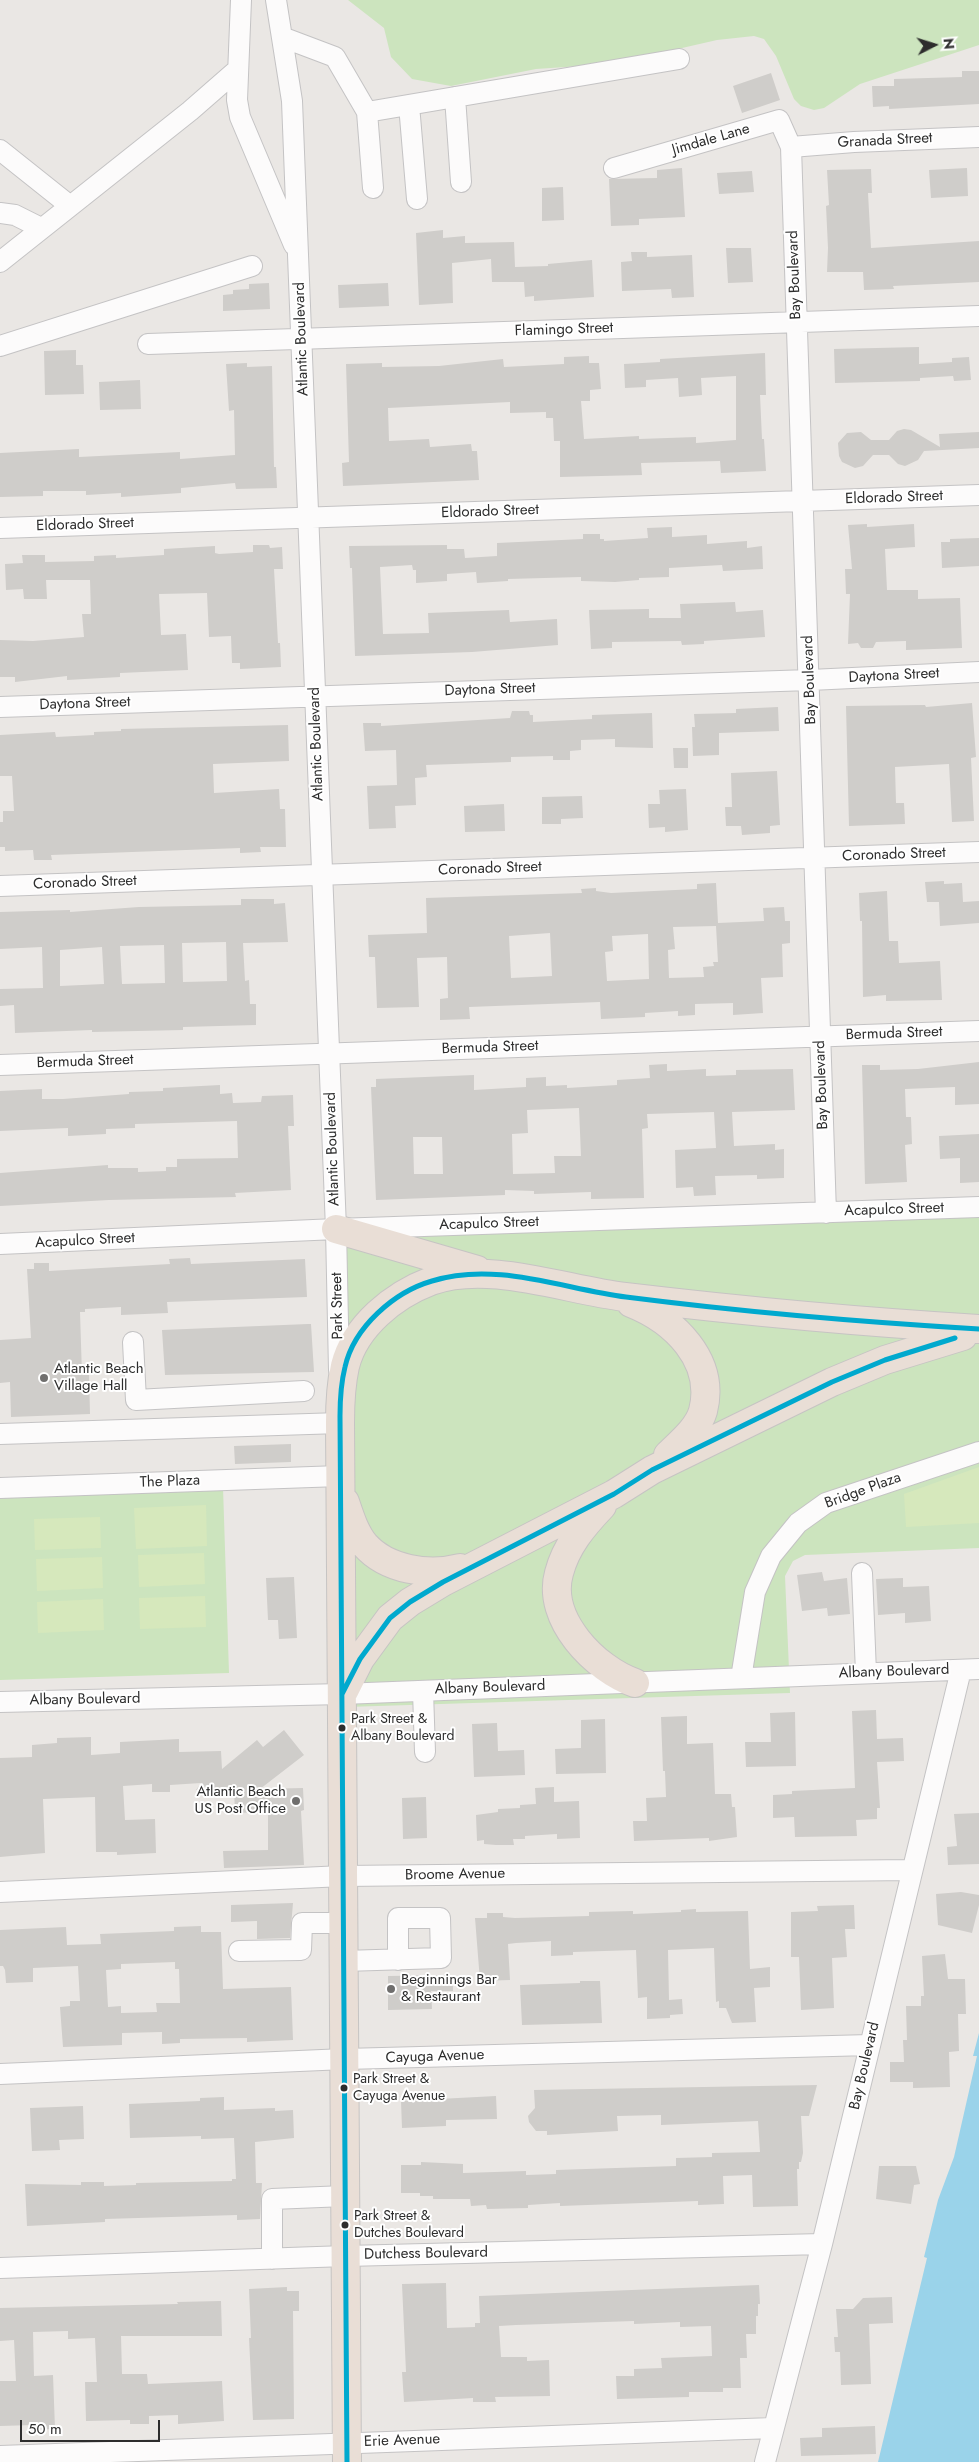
<!DOCTYPE html>
<html>
<head>
<meta charset="utf-8">
<style>
	body { margin:0 }
	#map { position:relative; width:979px; height:2462px; overflow:hidden; background:#eae7e4; font-family:Jost,sans-serif }
	canvas { display:block }
	.north { position:absolute; left:909px; top:20px; width:50px; height:50px; -webkit-text-stroke:4px #fff; paint-order:stroke; rotate:85deg; font-size:14px; font-weight:700; line-height:20px; text-align:center; color:#2d2d2d }
	.north::after { content:''; display:block; margin:auto; width:18px; height:22px; background:#2d2d2d; clip-path:polygon(50% 0,100% 100%,50% 72%,0 100%) }
	.scale { position:absolute; left:20px; top:2420px; width:140px; height:22px; box-sizing:border-box; border:2px solid #2d2d2d; border-top:0; padding-left:6px; font-size:15px; line-height:18px; white-space:nowrap; color:#2d2d2d; -webkit-text-stroke:4px #fff; paint-order:stroke }
</style>
</head>
<body>
<div id="map">
<canvas width="979" height="2462"></canvas>
<div class="north">N</div>
<div class="scale">50 m</div>
</div>
<script>
const g = document.querySelector('canvas').getContext('2d');
g.lineJoin = 'round';
function fillPath(path, color) { g.fillStyle = color; g.fill(path, 'evenodd'); }
function stroke(path, color, width, dash) { g.strokeStyle = color; g.lineWidth = width; g.lineCap = dash ? 'butt' : 'round'; g.setLineDash(dash || []); g.stroke(path); }
function label(font, color, halo, rows, align = 'center') {
  g.font = font + ' Jost,sans-serif'; g.lineWidth = 4; g.setLineDash([]); g.textBaseline = 'middle'; g.strokeStyle = halo; g.fillStyle = color; for (const [text, x, y, turn = 0] of rows) {
    g.save(); g.translate(x, y); g.rotate((+turn || 0) * Math.PI / 180); g.textAlign = isNaN(turn) ? turn : align; if (halo) g.strokeText(text, 0, 0); g.fillText(text, 0, 0); g.restore();
  }
}
const green = new Path2D(`
	M348,0H979V45L860,84L824,108L814,110L801,106L794,99L776,56L764,39L754,36L717,40L682,48L639,62L536,69L451,86L412,79L391,57L384,28Z
	M979,1207V1548L805,1555L793,1561L785,1576L790,1693L346,1707L336,1229Z
	M223,1487L229,1673L0,1680V1495Z`);
const pitch = new Path2D(`
	M979,1467V1523L906,1527L904,1494Z
	M206,1505L207,1546L136,1549L134,1508Z
	M100,1517L101,1548L35,1550L34,1519Z
	M204,1553L205,1584L139,1587L138,1555Z
	M102,1557L103,1588L37,1591L36,1559Z
	M205,1596L206,1627L140,1629L139,1598Z
	M103,1599L104,1630L38,1633L37,1602Z`);
const water = new Path2D(`
	M979,2033V2462H878L927,2258L924,2257L938,2200L954,2157L977,2056H973Z`);
const building = new Path2D(`
	M962,71H979V104L889,109V106L873,107L872,86H894V79L962,77Z
	M771,73L780,100L742,113L733,86Z
	M682,168L685,217L639,219V225L611,226L609,179L657,178V170Z
	M967,168L968,196L931,198L929,170Z
	M871,169L872,193H868L871,248L979,241V282L893,286L894,289L864,290L863,272H827L828,248L826,206L829,205L827,170Z
	M752,171L754,192L719,194L717,173Z
	M563,187L564,220L542,221V188Z
	M443,230V238L465,236V243L514,242L515,267L548,266V264L592,260L594,297L534,301V296L525,297L524,282H492L491,259L452,263L453,303L419,305L416,233Z
	M726,248H751L753,282L728,283Z
	M631,252H647V257L692,255L694,297L672,298L671,289L622,291L621,262L632,261Z
	M269,283L270,309L223,311V295L233,294V290L249,289V284Z
	M388,283L389,306L339,308L338,285Z
	M919,347V364L952,362V358L969,357L971,380L954,381L953,376L920,378V381L835,383L834,349Z
	M76,350V365H83L84,394L45,395L44,351Z
	M765,353L766,395H760L762,439H764L766,471L721,473L720,461L641,463L642,475L560,477V441H554L553,418H546V412L510,413V402L388,408L389,441L429,439L430,447L471,444L472,451H477L479,480L343,486L342,463L349,462L346,364L382,363V367L439,366L503,359L504,367L564,364V357L589,356V363H599L601,389L590,390V401H581L584,439L639,436V439L696,437V443L736,440V376L701,378L702,395L679,397L678,378L646,380V387L625,388L624,364L660,362V359Z
	M247,363V367L272,366L274,467H276L277,488L236,489L235,483L181,488V493L121,497V493L86,495V491H43V496L0,497V453L79,449V457L180,452V459L235,455L234,410L229,411L226,364Z
	M140,380L141,409L100,410L99,382Z
	M904,429L911,430L940,447L939,434L979,432V448L924,451L918,460L905,466L898,464L889,455H873L863,466L855,468L842,462L839,456L838,443L847,433L861,432L871,440H889L897,431Z
	M867,524V527L914,524L915,547L885,549L887,590H918V599L960,598L962,648L906,650V641L876,642L873,648H861L858,643L848,644L850,594H846L845,569H852L848,525Z
	M672,527V537L707,535V544L747,541V548L762,546L763,569L723,571L722,565L669,568V577L639,578V580L615,582L581,581V577L508,579V581L477,583L476,572L447,574V581L416,583V570H413L412,565L380,567L383,634L429,633L428,613L509,610L510,622L557,619L558,645L472,652L355,656L352,568H350L349,546L447,545V549H464L465,558L497,556V543L583,539V534H600V539H604V541L648,538L647,528Z
	M979,538V566L942,568L941,542H950V539Z
	M253,545H269L270,548L282,547L283,569H274L278,643H280L281,667L240,669V663H232L231,636L209,637L207,593L159,594L161,635L186,634L188,670L120,673V677L67,680V676L15,682V677H0V640L33,641L84,637L82,614H91L90,580H46L47,599H24L23,589L6,590L5,564L23,563L22,555H45V562L94,561V556L116,555V558L164,555V549L215,546V553L219,554L253,552Z
	M735,602L736,612L763,610L765,637L704,641V644L682,645L681,641L612,642V648L591,649L589,610L649,609V618H681L680,604Z
	M972,703L976,757L971,758L974,821L952,822L949,764L895,767L896,803H904L905,824L849,826L846,706L925,705L926,707Z
	M778,707L779,731L719,733V755L693,756L692,727H695L694,714L736,713V709Z
	M512,711H529L530,715H533V722L592,719V715L652,713L653,748L615,747V739L581,740V750L570,751V760H553V756L511,757V762L426,765L427,777L415,778L416,805L395,806L396,828L369,829L367,786L397,785L396,750L365,751L363,723H381V726L510,718Z
	M288,725L289,761L213,764L214,793L279,789L280,809H285L286,847H260L261,852L240,853V848L51,855L52,860H34L33,850L5,851V847H0V822H3V811H14L12,776H0V735L55,732L56,737L94,735V732L121,731V729Z
	M673,748H688V768H674Z
	M777,771L780,825L770,826V833L742,835L741,826H726L725,807H732L731,773Z
	M686,789L688,830L665,832V827L649,828L648,804H660L659,790Z
	M582,796L583,818L561,819V824H542V797Z
	M504,804L505,831L465,832L464,806Z
	M944,881V884L962,883L963,902L979,901V923L940,926L939,902H927L925,882Z
	M716,883L718,923L764,921L763,908L784,907L785,921H790V943L782,944L783,977L761,978L763,1013L733,1015V1003L695,1004V1015L678,1016V1011L645,1013V1017L601,1019L600,1002L469,1007L470,1019L440,1020V999L448,998L447,957L417,958L419,1007L377,1008L375,957H369L368,935L427,933L426,898L582,893L581,889L596,888V891L611,893L697,889V884ZM716,926L718,962H713L714,966L703,967L704,977L669,978L668,950L675,949L673,927ZM550,933L552,976L511,978L509,936ZM648,934L649,979L607,981L605,952L613,951L612,936Z
	M887,891L889,941H898L899,963L940,961L942,1000L886,1001V995L863,997L862,921H860L859,893Z
	M241,899H274V904L285,903L288,942L243,943L245,981L249,980L250,1004H256V1025L183,1027V1030L92,1032V1030L15,1033L14,1005L0,1006V989L43,988L42,947L0,949V912L70,910V912L139,907L241,905ZM226,942L227,981L183,982L182,943ZM164,945L165,983L122,984L120,946ZM102,947L104,984L60,986V950Z
	M979,1062V1104L955,1105V1087L905,1089L906,1117H911L912,1144L905,1145L907,1182L865,1184L862,1065H880V1070L918,1069Z
	M667,1064V1071L706,1069V1076L736,1075V1070L793,1069L795,1110L732,1112L734,1146L775,1144V1150L784,1149V1178L757,1179V1175L715,1176L716,1195L694,1196L693,1187L676,1188L675,1150L716,1148L714,1112L647,1114L648,1128L642,1129L644,1198L591,1199V1192L534,1194V1191L505,1190V1195L376,1200L371,1087H376V1079L474,1075V1090L526,1087V1078L546,1077V1086L567,1085V1088L617,1085V1080L650,1078L649,1065ZM579,1108L581,1156H554L555,1173L513,1174L512,1134L528,1133L527,1110ZM413,1137H442L443,1174H414Z
	M220,1085V1094L232,1093L233,1103L261,1102L262,1096L293,1095L294,1126H288L291,1190L235,1193L236,1197L109,1200L0,1206V1173L108,1165V1168H138V1172L166,1171V1167H177V1159L238,1158L237,1121L135,1124V1128L106,1129V1134L68,1136V1128L0,1131V1091L42,1089V1099H63L129,1094V1092L163,1091V1088Z
	M979,1134V1182L960,1183V1158L940,1159L939,1136Z
	M190,1258L191,1264L305,1259L307,1297L167,1302L168,1313L121,1315V1307L85,1309V1312H80L82,1375L89,1374L90,1414L11,1417L10,1382L0,1383V1340L31,1338L27,1269H34V1263H49V1271L170,1264L169,1259Z
	M308,1324H311L314,1372L165,1375L162,1330Z
	M291,1444V1462L235,1464L234,1446Z
	M822,1572L824,1581L847,1578L850,1614L828,1616L827,1608L802,1611L797,1575Z
	M294,1577L297,1638L279,1639L278,1620H268L266,1578Z
	M903,1578V1587L929,1586L931,1621L905,1623V1613L878,1615L876,1579Z
	M876,1710L877,1739L903,1738L904,1761L877,1762L880,1808H877V1819L856,1820L857,1836L795,1837L794,1817L773,1818V1795L792,1794V1791L855,1788L852,1711Z
	M795,1712L796,1766L746,1767L745,1742H771L770,1713Z
	M687,1716V1744L713,1743L715,1794H731L732,1807H735L737,1837L709,1841V1838L634,1841L633,1821H647L646,1798L666,1797L665,1771H663L661,1717Z
	M605,1719L606,1773L556,1774L555,1749L581,1748V1720Z
	M497,1723L498,1751L524,1750L525,1775L474,1777L472,1724Z
	M284,1730L304,1755L260,1789L303,1788L304,1810L301,1811L304,1865L224,1868L223,1851L268,1850V1812L235,1813L234,1788L196,1790L201,1783L170,1785V1792H152V1784L123,1786L125,1820L155,1819L156,1853L117,1855V1852H96L95,1797L43,1799L45,1853L0,1857V1758L32,1757V1745L57,1743V1738L91,1737V1755L120,1753V1742L179,1739V1752L221,1751L222,1769L257,1740L263,1747Z
	M554,1787V1802L579,1801L580,1838L557,1839V1834L525,1836V1839H513L514,1845H496L484,1844V1840L477,1841L476,1815L498,1812V1809L520,1808V1805L536,1804L535,1788Z
	M426,1797L427,1838L403,1839L402,1798Z
	M979,1813V1864L948,1865L947,1847L957,1846L954,1814Z
	M961,1892L979,1895V1905L972,1933L938,1925L936,1894Z
	M293,1903L290,1938L257,1939V1921L231,1922V1905Z
	M854,1905L855,1929H845L847,1957L832,1958L834,2008L801,2010L799,1957H791V1912L818,1911L817,1906Z
	M696,1909V1912L748,1911L750,1969L770,1967V1987L754,1988L756,2022L732,2023L726,2008H719V2001L716,2002L714,1948L668,1950L669,2000L682,1999L683,2014L670,2015V2018L647,2019V1997L638,1998L636,1950L573,1952V1955L551,1956V1941L516,1943L508,1944L510,1980L480,1981L475,1918H487V1913H503V1917L515,1918L589,1916V1912L633,1911V1914L681,1912V1910Z
	M201,1926V1932H221L223,1989L291,1987L293,2040L247,2042V2038L180,2039V2043L162,2044V2032L122,2033V2045L63,2047L60,2007L70,2006V2001H80L78,1966L33,1968V1982L6,1983L5,1970L3,1966H0V1930L66,1927L67,1945L101,1944L100,1934L174,1931V1927ZM175,1962V1969H179L180,2003H156L157,2012L121,2013V2006L108,2007L106,1970L121,1969V1964Z
	M945,1954L948,1979H965L966,2014H958L959,2051L949,2052L950,2087L913,2088V2082H890V2062H904L903,2040H907L906,2006H921V1996H924L922,1956Z
	M453,1975V1991H431L432,2009L388,2010V1976Z
	M580,1981H600L602,2023L522,2025L520,1985L580,1983Z
	M817,2085L809,2116H801L803,2153L801,2162H799V2169H797L798,2206L753,2207L752,2175L723,2176L724,2204L698,2205V2201L560,2206V2203L528,2205V2208L487,2209L486,2205L471,2206L470,2199H433V2196H420V2193H401V2165H421V2162L463,2164V2173L526,2171V2175L556,2174V2170L676,2166V2158L712,2157V2153L760,2152L758,2121L661,2125V2115L617,2116L618,2131L547,2135V2131H536L529,2122L528,2116L535,2108L534,2090Z
	M496,2096L497,2119L446,2120V2126L402,2128L401,2101Z
	M224,2097V2110L275,2108V2111L293,2110L294,2138L255,2142L256,2183H262L260,2219L237,2220V2215L105,2219V2222L27,2226L25,2184L81,2185V2182H104V2186L136,2185V2183L232,2181V2179H236L234,2138L201,2139V2136L130,2138L129,2104L200,2101V2098Z
	M83,2106L84,2139L59,2140L60,2150L32,2151L30,2108Z
	M879,2166H916L920,2184L914,2185L911,2204L876,2199Z
	M446,2283L447,2328L475,2327V2323H480L479,2296L759,2285L760,2304H758V2316H756V2334H746L747,2358H740L741,2388H723V2392H689V2397L617,2399L616,2376H634V2369L662,2368L661,2358L712,2356L711,2326L680,2327V2322L634,2324V2321L516,2325L499,2326L501,2357H527V2361L549,2360L550,2396L495,2397L496,2402H473V2398L404,2402L402,2372H406L402,2284Z
	M287,2287V2291H299V2311H293L294,2419L253,2420L249,2338H251L249,2289Z
	M892,2297L893,2323L869,2324L871,2384L841,2385L840,2352H835L834,2337H838L836,2309H853L863,2298Z
	M221,2301L222,2336H121L122,2374H147L148,2384L222,2381L224,2421L178,2424V2415L149,2416V2424H130V2420L86,2421L85,2382H97L95,2338L68,2339V2331L33,2332L34,2376L53,2375L55,2429L33,2430V2425L0,2426V2381H16L14,2340L0,2341V2308L178,2304L177,2302Z
	M875,2426L876,2454L801,2456L800,2438L822,2437V2428Z`);
const minor = new Path2D(`
	M241,0L237,100L240,117L294,245
	M276,0L292,101L336,1229L339,1370
	M282,37L335,57L367,112L679,59
	M455,97L461,182
	M409,105L417,199
	M367,112L373,188
	M791,147L854,142L979,137
	M0,150L69,205
	M614,168L779,120L791,147L826,1213
	M0,213L15,215L41,228
	M0,262L190,111L237,70
	M148,344L979,316
	M0,346L252,266
	M0,528L979,495
	M0,707L810,680L979,672
	M0,886L979,852
	M0,1065L979,1031
	M0,1244L336,1229L979,1207
	M133,1342L136,1400L304,1391
	M0,1434L340,1423
	M0,1488L340,1476
	M862,1573L866,1673
	M741,1678L755,1592L771,1556L798,1523L826,1503L979,1452
	M423,1691L425,1752
	M0,1702L342,1694L979,1669
	M0,1892L343,1876L911,1870
	M239,1951L301,1950L302,1923H344
	M344,1961L441,1958L440,1918H398V1960
	M0,2074L345,2059L870,2045
	M272,2259V2199L345,2196
	M0,2268L346,2256L822,2244
	M0,2456L773,2428
	M765,2462L822,2244L961,1670`);
const highway = new Path2D(`
	M336,1229L477,1270
	M631,1303C674,1320 716,1360 703,1411C698,1429 680,1443 668,1455
	M345,1502C350,1517 355,1533 365,1545C387,1570 429,1576 460,1568
	M602,1506C583,1526 566,1546 559,1573C546,1619 595,1669 635,1683
	M344,1691L360,1659L390,1618L410,1602L443,1582L614,1494L652,1470L832,1382L885,1360L963,1336
	M347,2462L340,1423C340,1405 341,1384 345,1366C355,1326 394,1295 431,1281C488,1260 566,1290 625,1297C743,1311 861,1322 979,1329`);
const bus1 = new Path2D(`
	M342,1694L360,1659L390,1618L410,1602L443,1582L614,1494L652,1470L832,1382L885,1360L955,1338
	M347,2462L340,1416C340,1400 341,1383 345,1367C354,1327 394,1292 432,1281C496,1261 563,1289 626,1297C743,1312 861,1322 979,1329`);
const markers = [
	[44,1378,5,"#6f6e6d"],
	[342,1728,4.5,"#2d2d2d"],
	[296,1801,5,"#6f6e6d"],
	[391,1989,5,"#6f6e6d"],
	[344,2088,4.5,"#2d2d2d"],
	[345,2225,4.5,"#2d2d2d"]
];
const busNames = [
	["Park Street &",351,1720],
	["Albany Boulevard",351,1737],
	["Park Street &",353,2080],
	["Cayuga Avenue",353,2097],
	["Park Street &",354,2217],
	["Dutches Boulevard",354,2234]
];
const streetNames = [
	["Jimdale Lane",711,140,-16],
	["Granada Street",885,141,-3],
	["Bay Boulevard",795,275,-92],
	["Flamingo Street",564,330,-2],
	["Atlantic Boulevard",302,339,-92],
	["Eldorado Street",894,498,-2],
	["Eldorado Street",490,512,-2],
	["Eldorado Street",85,525,-2],
	["Daytona Street",894,676,-3],
	["Bay Boulevard",810,680,-92],
	["Daytona Street",490,690,-2],
	["Daytona Street",85,704,-2],
	["Atlantic Boulevard",317,744,-92],
	["Coronado Street",894,855,-2],
	["Coronado Street",490,869,-2],
	["Coronado Street",85,883,-2],
	["Bermuda Street",894,1034,-2],
	["Bermuda Street",490,1048,-2],
	["Bermuda Street",85,1062,-2],
	["Bay Boulevard",822,1085,-92],
	["Atlantic Boulevard",333,1149,-92],
	["Acapulco Street",894,1210,-2],
	["Acapulco Street",489,1224,-2],
	["Acapulco Street",85,1241,-3],
	["Park Street",338,1306,-91],
	["The Plaza",170,1482,-2],
	["Bridge Plaza",863,1491,-20],
	["Albany Boulevard",894,1672,-2],
	["Albany Boulevard",490,1688,-2],
	["Albany Boulevard",85,1700,-1],
	["Broome Avenue",455,1875,-1],
	["Cayuga Avenue",435,2057,-2],
	["Bay Boulevard",865,2066,-77],
	["Dutchess Boulevard",426,2254,-1],
	["Erie Avenue",402,2441,-2]
];
const poiNames = [
	["Atlantic Beach",54,1369],
	["Village Hall",54,1386],
	["Atlantic Beach",286,1792,"right"],
	["US Post Office",286,1809,"right"],
	["Beginnings Bar",401,1980],
	["& Restaurant",401,1997]
];
fillPath(green, '#cce4be');
fillPath(pitch, '#d6e8bc');
fillPath(water, '#9ad3ea');
fillPath(building, '#cfcdca');
stroke(minor, '#c4c3c4', 22);
stroke(highway, '#c6c4c3', 30);
stroke(minor, '#fcfbfb', 20);
stroke(highway, '#e9ded6', 28);
stroke(bus1, '#00a9ce', 5);
for (const [x, y, r, color] of markers) { const dot = new Path2D(); dot.arc(x, y, r, 0, 2 * Math.PI); g.fillStyle = color; g.fill(dot); stroke(dot, '#fff', 2); }
label('14px', '#2d2d2d', '#fff', busNames, 'left');
label('15px', '#2d2d2d', '#fff', streetNames);
label('15px', '#2d2d2d', '#fff', poiNames, 'left');
</script>
</body>
</html>
